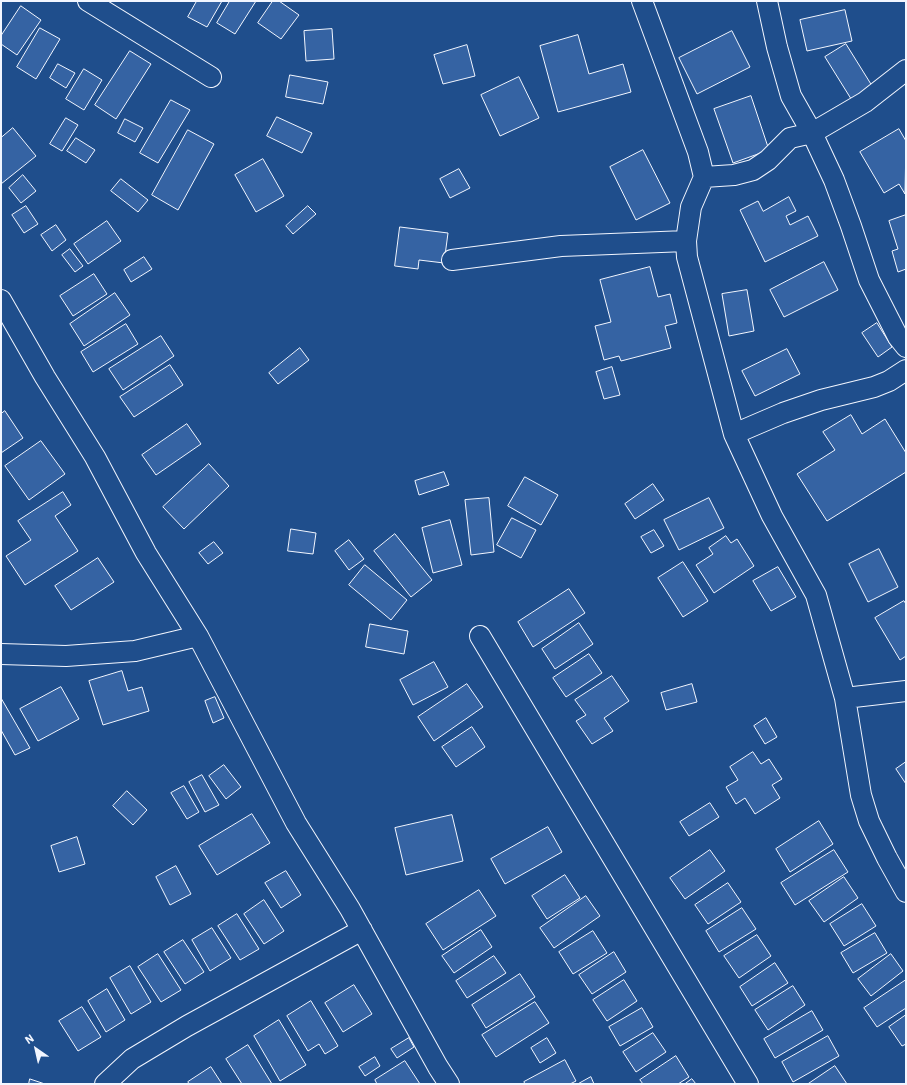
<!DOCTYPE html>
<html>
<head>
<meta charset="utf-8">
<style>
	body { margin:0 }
	#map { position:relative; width:907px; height:1085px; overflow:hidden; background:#1f4e8c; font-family:"IBM Plex Sans",sans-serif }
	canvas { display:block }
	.frame { position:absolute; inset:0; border:2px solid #f2f6ff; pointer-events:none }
	.north { position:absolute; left:16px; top:1029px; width:40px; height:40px; -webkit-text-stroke:3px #1f4e8c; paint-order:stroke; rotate:326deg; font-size:11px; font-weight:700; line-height:16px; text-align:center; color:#f2f6ff }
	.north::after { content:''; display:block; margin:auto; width:14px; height:18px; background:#f2f6ff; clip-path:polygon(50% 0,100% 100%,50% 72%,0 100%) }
</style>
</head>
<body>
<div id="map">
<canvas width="907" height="1085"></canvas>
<div class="frame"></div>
<div class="north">N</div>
</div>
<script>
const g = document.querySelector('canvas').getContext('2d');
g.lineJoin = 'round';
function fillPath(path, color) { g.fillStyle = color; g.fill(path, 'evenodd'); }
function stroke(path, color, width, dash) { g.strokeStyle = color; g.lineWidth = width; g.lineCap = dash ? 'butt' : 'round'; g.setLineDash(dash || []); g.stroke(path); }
const building = new Path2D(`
	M197,1H222L207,27L188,17Z
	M230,1H256L235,34L217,23Z
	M273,1H279L299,15L281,39L258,23Z
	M21,6L41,20L17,55L1,44V36Z
	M845,10L852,41L807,51L800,20Z
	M40,28L60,39L36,79L17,67Z
	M332,29L334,59L306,61L304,31Z
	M732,31L750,67L697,94L679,58Z
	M578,35L589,74L623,64L631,92L558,112L540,46Z
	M846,44L874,89L853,102L825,57Z
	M467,45L475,76L443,84L434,55Z
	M130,51L151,64L116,119L95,105Z
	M58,64L75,73L66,88L50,78Z
	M84,69L102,80L84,110L66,99Z
	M290,75L328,82L323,104L286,97Z
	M519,77L539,118L500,136L481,95Z
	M751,96L769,150L733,163L714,109Z
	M171,100L190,110L158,163L140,153Z
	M277,117L312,133L302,153L267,136Z
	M66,118L78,125L62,151L50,144Z
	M125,119L143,128L135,142L118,133Z
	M13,128L36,156L1,184V138Z
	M899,129L906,141L905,194L899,184L884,193L860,152Z
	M188,130L214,144L178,210L152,195Z
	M76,138L95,150L86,163L67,151Z
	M643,150L670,203L636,220L610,167Z
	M263,159L284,196L256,212L235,175Z
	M459,169L470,188L450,198L440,179Z
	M23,175L36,191L21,203L9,188Z
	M121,179L148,200L138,212L111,191Z
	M789,197L796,211L786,216L790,225L808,216L818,236L765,262L740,210L758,201L763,211Z
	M26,206L38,224L24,233L12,215Z
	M308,206L316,214L293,234L286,226Z
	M906,215V269L898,272L892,251L898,249L889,221Z
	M107,221L121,241L88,264L74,244Z
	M56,225L66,240L52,251L41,235Z
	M400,227L448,233L444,263L419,260L418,269L395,266Z
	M70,249L83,266L75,272L62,255Z
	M144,257L152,269L131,282L124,270Z
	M824,262L838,290L784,317L770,290Z
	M650,267L658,297L670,294L677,323L665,326L671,348L621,361L619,356L604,360L595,326L611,322L600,280Z
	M94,274L107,294L73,316L60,296Z
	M747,290L754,331L729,336L722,294Z
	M115,293L130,315L84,346L70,324Z
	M877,323L892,347L878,357L862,333Z
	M126,324L138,344L93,372L81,352Z
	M161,336L174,356L123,390L109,369Z
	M300,348L309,360L278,384L269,373Z
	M787,349L800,374L755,396L742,371Z
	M170,365L183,385L134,417L120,397Z
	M612,367L620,395L604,399L596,372Z
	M5,411L23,438L1,453V414Z
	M851,415L862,434L885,419L906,453V472L827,521L797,474L835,450L823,432Z
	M187,424L201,444L156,475L142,455Z
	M41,441L65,474L29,500L5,466Z
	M209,464L229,486L184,529L163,507Z
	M444,472L449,485L419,495L415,481Z
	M525,477L558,495L541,525L508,506Z
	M653,484L664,500L635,519L625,504Z
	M63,492L71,505L55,516L78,551L25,585L6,556L31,540L18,521Z
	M489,498L494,552L471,555L465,500Z
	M709,498L724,528L679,550L664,520Z
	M512,518L536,530L521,558L497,545Z
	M450,520L462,565L433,573L422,528Z
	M291,529L316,533L313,554L288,551Z
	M654,530L664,546L651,553L641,537Z
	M395,534L432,580L411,597L374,551Z
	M726,536L731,543L737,539L754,566L714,593L696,565L713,554L709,548Z
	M349,540L364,559L349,570L335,551Z
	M214,542L223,553L208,564L199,553Z
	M879,549L898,587L868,602L849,564Z
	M98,558L114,582L71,610L55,586Z
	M683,562L708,601L683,617L658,578Z
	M365,565L407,600L391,620L349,585Z
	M778,567L796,597L771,611L753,581Z
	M569,589L585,613L533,647L518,622Z
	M904,601L906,604V656L900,660L875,618Z
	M579,623L593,644L555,669L542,649Z
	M370,624L408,631L404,654L366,647Z
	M589,654L602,673L566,697L553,678Z
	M434,662L448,687L413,705L400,680Z
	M122,671L128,691L142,687L149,711L103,725L89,681Z
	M612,676L629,701L604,718L613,731L592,744L576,721L586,715L575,700Z
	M467,684L483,707L434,741L418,717Z
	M692,684L697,702L666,710L661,693Z
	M61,687L79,719L38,741L20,709Z
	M215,697L224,718L213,723L205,701Z
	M1,698L30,748L15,755L1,730Z
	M766,718L777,737L765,744L754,726Z
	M472,727L485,747L456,767L442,747Z
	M753,752L761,764L769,759L782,779L772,785L780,798L755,814L745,798L736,804L726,787L738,780L730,767Z
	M906,762V784L896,769Z
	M224,765L241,787L226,799L209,776Z
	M202,775L219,805L205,812L189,782Z
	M184,786L199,812L187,819L171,793Z
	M127,791L147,810L133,825L113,806Z
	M710,803L719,817L689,836L680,822Z
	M252,814L270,843L217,875L199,846Z
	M452,815L463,861L406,875L395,828Z
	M819,821L833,844L790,872L776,849Z
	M548,827L562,852L505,884L491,859Z
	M77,837L85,864L59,872L51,846Z
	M710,850L725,871L685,899L670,878Z
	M834,850L848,872L795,905L781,883Z
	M176,866L191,894L170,905L156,877Z
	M286,871L301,895L281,908L265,883Z
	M565,875L580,898L547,919L532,896Z
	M844,877L858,898L824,922L809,901Z
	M728,883L741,902L708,924L695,905Z
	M479,890L496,916L443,950L426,924Z
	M586,896L600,916L554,948L540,928Z
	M264,900L284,931L264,944L244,914Z
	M862,904L876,926L844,946L830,924Z
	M742,908L756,929L719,952L706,931Z
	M237,914L259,949L240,960L218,926Z
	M212,928L231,958L210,971L192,940Z
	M481,930L492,947L454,973L442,956Z
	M593,931L607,953L573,974L559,952Z
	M875,933L887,953L853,973L841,953Z
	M757,935L771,956L739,978L724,956Z
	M183,940L204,972L185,984L164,952Z
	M614,952L626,972L592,994L579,975Z
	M158,954L181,990L161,1002L138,967Z
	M891,954L903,971L871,996L858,979Z
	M494,956L506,973L467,998L456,981Z
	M775,963L788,983L752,1006L740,987Z
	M130,966L151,1002L131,1014L110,978Z
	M520,974L535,997L486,1028L472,1005Z
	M624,980L637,1001L607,1021L593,1000Z
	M906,980V1008L877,1027L864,1008Z
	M354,985L372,1014L343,1032L325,1003Z
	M793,986L805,1005L768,1030L755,1010Z
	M107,989L125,1020L106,1032L88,1001Z
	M311,1001L338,1046L325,1054L319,1044L308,1051L287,1016Z
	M535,1002L549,1023L496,1057L482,1035Z
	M82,1007L101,1037L78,1051L59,1021Z
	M642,1008L653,1027L620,1046L609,1027Z
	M812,1011L823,1030L775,1058L764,1039Z
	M906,1015V1044L902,1046L889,1027Z
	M279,1020L306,1065L280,1081L254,1036Z
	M653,1033L666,1052L636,1072L623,1052Z
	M828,1036L839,1056L793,1082L782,1062Z
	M409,1038L414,1047L397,1058L391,1049Z
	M547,1038L556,1053L540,1063L531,1048Z
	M248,1045L272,1084H242L226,1059Z
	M676,1056L689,1077L678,1084H643L640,1080Z
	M375,1057L380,1066L365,1076L359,1067Z
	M565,1060L576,1081L570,1084H525L524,1082Z
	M405,1061L420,1084H377L375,1080Z
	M835,1066L847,1084H808Z
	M211,1067L222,1084H189L188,1082Z
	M591,1077L594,1084H578Z
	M30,1079L45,1084H29Z
	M692,1079L696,1084H685Z`);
const street = new Path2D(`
	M88,1L211,77
	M642,1L698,152L704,177L691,207L686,241L687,257L734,434L772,516L816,595L845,698L861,795L869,821L887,858L906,892
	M767,1L777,47L791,96L812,133L834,180L851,226L869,280L898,337L906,347
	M704,177L734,175L753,170L768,160L790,138L812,133L865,102L906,70
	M452,260L561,246L686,241
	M1,300L45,377L95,457L146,553L198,636L296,823L350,909L438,1067L449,1084
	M734,434L783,413L821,400L874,387L889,381L906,370
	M480,636L748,1084
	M1,654L66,656L135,651L198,636
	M845,698L906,691
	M105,1084L132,1059L187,1026L362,930`);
fillPath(building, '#3563a3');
stroke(building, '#f2f6ff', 1);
stroke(street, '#f2f6ff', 22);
stroke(street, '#1f4e8c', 20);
</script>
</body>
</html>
